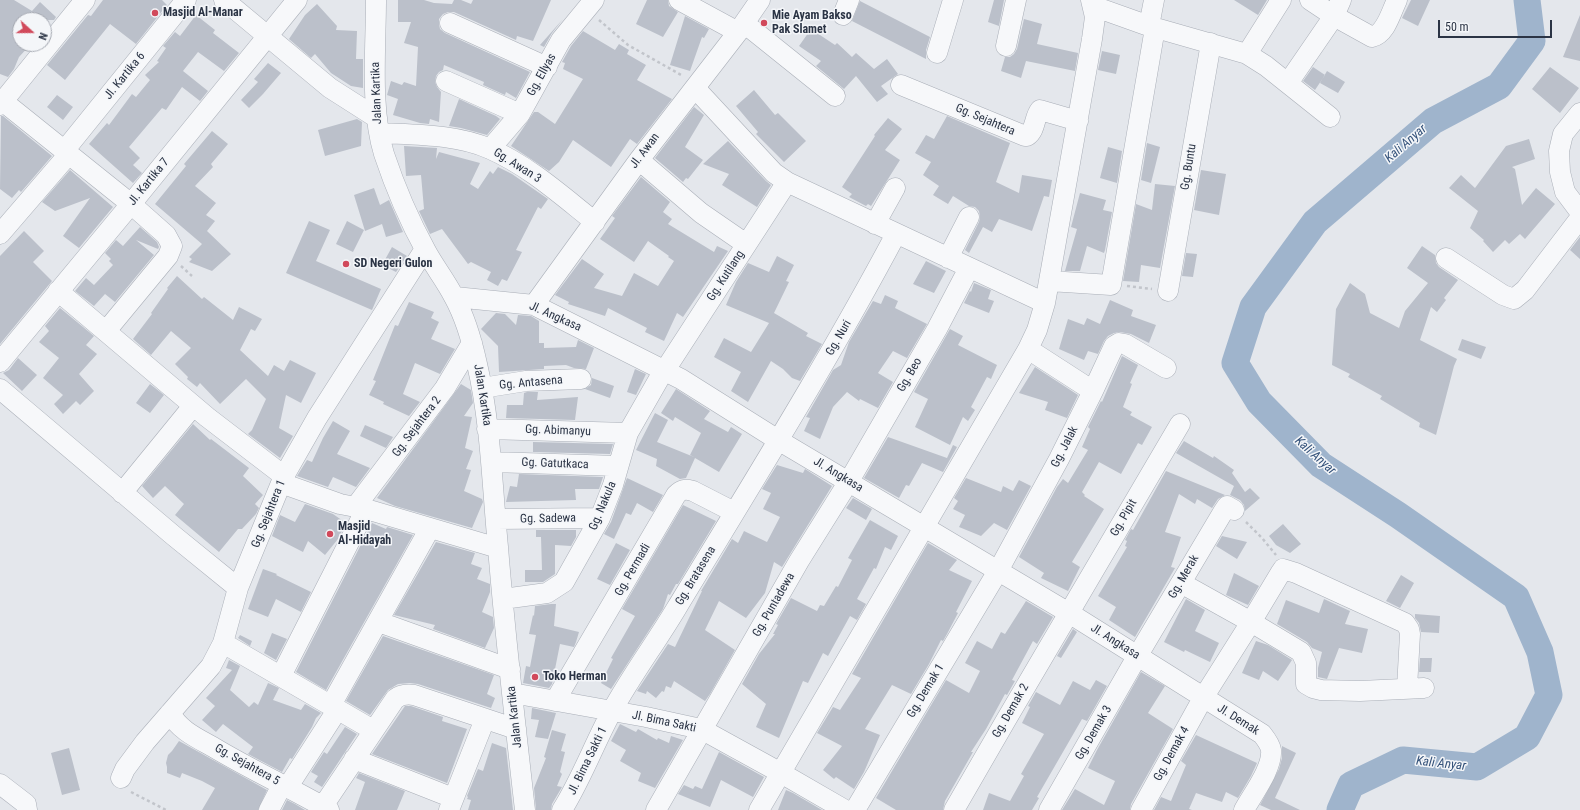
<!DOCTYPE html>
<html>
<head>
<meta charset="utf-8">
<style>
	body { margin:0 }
	#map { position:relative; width:1580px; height:810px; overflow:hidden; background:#e4e7ec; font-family:"Roboto Condensed",sans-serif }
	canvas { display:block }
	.north { position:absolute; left:12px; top:12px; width:40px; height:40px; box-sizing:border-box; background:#f4f6f9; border:1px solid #a4a8b1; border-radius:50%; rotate:111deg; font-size:11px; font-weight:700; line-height:16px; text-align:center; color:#2b3445 }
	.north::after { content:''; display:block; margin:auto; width:14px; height:18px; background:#d1495b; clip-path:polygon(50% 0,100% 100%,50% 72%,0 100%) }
	.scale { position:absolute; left:1438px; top:20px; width:114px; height:18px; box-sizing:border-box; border:2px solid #2b3445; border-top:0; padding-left:5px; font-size:12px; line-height:14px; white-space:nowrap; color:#2b3445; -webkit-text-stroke:3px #f4f6f9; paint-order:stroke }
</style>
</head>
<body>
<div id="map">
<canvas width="1580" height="810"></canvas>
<div class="north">N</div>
<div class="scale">50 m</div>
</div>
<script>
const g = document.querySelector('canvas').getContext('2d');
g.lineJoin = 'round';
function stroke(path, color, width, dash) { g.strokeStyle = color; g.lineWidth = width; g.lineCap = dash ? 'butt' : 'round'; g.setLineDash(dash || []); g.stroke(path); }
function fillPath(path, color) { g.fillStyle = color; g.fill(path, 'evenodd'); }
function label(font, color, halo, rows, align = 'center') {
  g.font = font + ' "Roboto Condensed",sans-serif'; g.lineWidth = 3; g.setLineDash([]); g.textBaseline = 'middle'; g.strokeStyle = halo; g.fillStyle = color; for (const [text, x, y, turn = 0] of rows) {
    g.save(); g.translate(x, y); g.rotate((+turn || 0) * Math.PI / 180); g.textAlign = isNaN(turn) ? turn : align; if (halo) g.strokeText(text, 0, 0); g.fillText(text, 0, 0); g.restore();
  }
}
const river = new Path2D(`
	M1340,810L1351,785L1403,760L1477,767L1527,737L1549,695L1540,652L1516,597L1398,515L1321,465L1259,402L1235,363L1253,307L1315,222L1433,121L1499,86L1532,41L1527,0`);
const building = new Path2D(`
	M0,0H14L32,11L40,2L56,17L54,20H20V44H31L19,57L14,69L8,77L0,74Z
	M103,0H162L167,5L136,44L110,24L65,80L47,65L88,15L91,16Z
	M398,0H424L434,3L452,4L454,0H461L471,4L473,0H551L533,41L517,36L516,40L454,12H448L443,14L439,19V24L440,29L445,33L530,72L516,98L506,92L505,95L483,85L484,82L444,65L443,70L439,72L436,76L435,82L437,87L441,92L439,122L430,119L429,124L420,123L393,115L398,99L387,95L391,81L402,85L404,82L416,86L418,47L404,43L411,22H398Z
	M647,0H668L669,6L678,12L663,37L636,24Z
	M994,0H1004L999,26L988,22Z
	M1234,0H1267L1258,15Z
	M1411,0H1430L1418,26L1402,18Z
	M860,1L930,37L926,50V59L852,21Z
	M317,4L337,26L336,30L357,31L356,59H363V88L351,86L331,73L315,54L311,58L289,39L305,15Z
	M196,15L215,30L213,33L239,53L224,71L198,52L183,71L208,91L200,101L182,87L166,110L162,108L129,147L140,158L133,165L142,173L133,183L89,144L107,123L109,125L132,94L136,97L150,80L145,75L159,62L157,61L166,48L163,46L175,32L180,36Z
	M1580,15V61L1563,57Z
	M685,16L709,29L704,38L702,37L690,71L670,65Z
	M563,19L552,33L544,47L540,45Z
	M1024,19L1042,24L1037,44L1078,53L1075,71L1026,61L1021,78L1001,71L1005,57H1010L1014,54L1017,49Z
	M811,29L835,45L837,43L852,57L856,53L874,69L887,59L898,74L881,86L888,94L877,102L856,76L844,89L816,66L821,61L799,46Z
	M583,31L615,50L619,44L629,50L627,54L646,65L637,80L672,99L637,144L630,139L611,167L573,140L559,162L549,171L511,146L534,112H538L555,124L583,79L563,69L565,63L562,62L571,46Z
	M1102,51L1120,55L1116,74L1098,70Z
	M268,63L281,73L263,94L249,108L241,100L258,82L254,79Z
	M1313,67L1325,75L1315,90L1303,81Z
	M1550,67L1579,88L1560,113L1532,89Z
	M1327,71L1345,82L1338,93L1320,83Z
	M754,90L775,115L778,113L806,141L784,162L756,134L758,132L736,106Z
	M57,95L73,107L63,120L47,107Z
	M459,99L496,116L500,119L487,135L461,128L449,126Z
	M694,107L704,115L685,147L703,160L688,179L686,178L683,182L655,158Z
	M1,116H3L52,156L21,192L19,190L12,198L0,189Z
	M947,116L1010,143L996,182L1019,193L1022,175L1052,180L1049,197L1044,196L1032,231L999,219L992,232L983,227L969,253L965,250L979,222L980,217L979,211L975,207L969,206L953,196L948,204L933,195L939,186L923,175L931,162L915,153L926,135L934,139Z
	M888,118L902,129L885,150L900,160L871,206L868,204L866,206L849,197L852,194L842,187L875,136L874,135Z
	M357,119L362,122L361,146L325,156L318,130Z
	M212,131L228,144L211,164L213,167L195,186L216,203L206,215L215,221L207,231L231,254L212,271L189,262L192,259L189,257L202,244L155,204L186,166L184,164Z
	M1529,139L1535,159L1512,167L1515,169L1522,205L1536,188L1555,204L1525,239L1520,234L1509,244L1505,240L1493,252L1483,241L1484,240L1470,228L1478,211L1449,188L1461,175L1475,188L1506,146Z
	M728,141L766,181L771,185L757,207L722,185L729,174L703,164Z
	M1147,143L1160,147L1151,183L1141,180Z
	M404,146L437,148L436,159L439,152L480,163L470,184L478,189L490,171L493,174L498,167L512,174L548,199L541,209L538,207L516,250L522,252L507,281L502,279L498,286L487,280L491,272L471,262L468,264L442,229L430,234L419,211L424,209L421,175L406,176Z
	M1108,147L1122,151L1117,183L1100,178Z
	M70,170L113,207L79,248L63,236L90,198L55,211L42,202Z
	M1201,170L1226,174L1219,215L1194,210Z
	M641,177L670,202L663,212L672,219L668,224L714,252L717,246L728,251L683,317L677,313L664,341L645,332L647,328L608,308L605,316L568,304L569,302L555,295L582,259L604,274L594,288L622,296L634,273L658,286L674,261L668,257L669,256L648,241L634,262L600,239L615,218L612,216Z
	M1155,184L1175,186L1160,268L1141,265L1139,282L1123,281L1136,204L1152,210Z
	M374,188L380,205L389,200L403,232L386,237L382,224L365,231L354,195Z
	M1080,193L1106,200L1103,210L1112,212L1105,250L1104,253L1087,246L1080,271H1065L1077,229L1071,227Z
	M309,221L330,230L316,261L381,289L372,310L286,273Z
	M347,221L364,230L353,252L336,244Z
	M140,227L157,242L159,247L158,249L136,240L154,255L115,302L105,294L94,306L75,291L86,278L94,285L113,265L109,261L111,259L105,253L116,240L123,246Z
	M24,231L44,251L33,262L52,281L0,344V256Z
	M1580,237V259L1570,250Z
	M1422,246L1435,255L1436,263L1439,267L1458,280L1444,298L1446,300L1437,312L1431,307L1420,340L1457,359L1454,366L1436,435L1419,427L1420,423L1380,399L1382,396L1348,377L1350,374L1332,365L1336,309L1350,283L1365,294L1370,313L1399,328L1405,311L1428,283L1407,268Z
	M392,247L407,256L396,272L382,265Z
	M1186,253L1197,254L1193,277L1182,276Z
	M777,256L794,265L786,281L789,282L774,313L808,333L806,336L822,344L800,381L792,378L783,369L771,361L748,402L731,391L741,372L714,357L724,338L751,352L769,323L726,305L736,282L748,263L769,272Z
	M926,261L946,271L934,293L913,284Z
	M177,276L202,299L204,297L233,320L239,307L262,319L255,331L251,329L240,350L268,376L274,365L284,371L290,360L316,373L301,403L286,395L279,428L293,436L280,458L248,434L252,430L266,399L246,379L220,404L200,383L197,387L187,379L188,377L175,364L191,348L171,331L151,355L133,339L152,314L151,313L168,289L167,288Z
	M974,283L991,290L988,299L994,301L989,313L964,303L970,291L971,292Z
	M885,295L898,301L895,308L927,324L907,358L893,351L878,373L893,382L878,408L860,399L859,401L847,392L833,407L820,439L804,431L810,418L806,417L833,370L841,365L849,342L873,301L881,304Z
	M1110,300L1133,310L1131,316L1156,325L1149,343L1131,334L1120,332L1114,333L1108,336L1104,341L1098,354L1088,351L1084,360L1059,349L1068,319L1084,325L1087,318L1100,324Z
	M409,302L434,312L431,318L439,322L431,339L455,349L440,374L415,363L403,394L420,402L409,416L383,404L384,402L369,395L376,381L373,380L395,325L398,326Z
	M60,308L94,336L86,345L97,354L79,374L94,391L80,405L76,401L63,414L54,404L63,395L43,378L59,358L39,342L49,331L45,326Z
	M496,313L505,314L516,325L518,315L531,316L539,321V343H544V348L576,347L578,340L594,348L586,369L574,368L566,365L544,366V369L499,372L498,346L481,329Z
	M950,329L963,336L958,345L997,365L991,379L987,377L971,407L975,410L968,421L963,417L950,445L915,427L928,399L914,392Z
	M1462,339L1486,347L1481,359L1458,350Z
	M1122,356L1138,365L1130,383L1132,384L1123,407L1132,412L1130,415L1152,427L1142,445L1138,443L1121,474L1099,462L1082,492L1085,495L1084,496L1104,509L1072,562L1080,567L1068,591L1041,578L1044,573L1019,557L1057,487L1063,479L1068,483L1088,450L1082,447L1090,429L1088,427L1101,401L1102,402Z
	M18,358L37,375L22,391L3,373L9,370Z
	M1035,367L1078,395L1067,418L1045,410L1048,402L1019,393Z
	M635,369L646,374L636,395L627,392Z
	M592,378L614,386L610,398L585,389L591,385Z
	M150,384L164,395L150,413L136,403Z
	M461,384L471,390L473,403L464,416L472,417L465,448L473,451L466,469L471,470L464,491L482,499L483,502L472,528L395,506L377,498Z
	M676,389L710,411L704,419L728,432L731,427L742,434L719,472L695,458L686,478L680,479L656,466L657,459L636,450L655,413L668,420L657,442L694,457L690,455L701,433L675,417L673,421L661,413Z
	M527,392H538L537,400L578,397L575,420L506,418L507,405H523L524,393Z
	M333,421L350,431L337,454L370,468L356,487L333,477L328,487L297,476L307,460L312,462L323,438Z
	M193,424L210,440L211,439L249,468L243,476L263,495L255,504L259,508L256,514L242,529H238L219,552L175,515L184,504L165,486L153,498L142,486Z
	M365,425L393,437L386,448L360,436Z
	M888,437L947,458L953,445L957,447L943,472L922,463L909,486L906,485L899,498L864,478Z
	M1184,441L1213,458L1214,456L1234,470L1232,473L1245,492L1250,488L1260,498L1245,511L1244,505L1240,500L1230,495L1234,486L1176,453Z
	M533,442L613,444L610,454L533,452Z
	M777,465L803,473L805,469L832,486L782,567L774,562L765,593L746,618L719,601L705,630L735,650L710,694L705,701L674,681L671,688L666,686L664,692L662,691L656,698L647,691L646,694L637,691L668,644L675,647L702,591H701L732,539L738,543L744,531L767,542L780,517L763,509L771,493L762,489Z
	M1166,471L1225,495L1218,499L1212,508L1197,499L1195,504L1179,494L1165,532L1181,537L1171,567L1175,568L1135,637L1109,620L1116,607L1098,596L1127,547L1125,546L1127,541L1125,540L1131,529L1133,530Z
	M519,474L603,477L599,489H575L576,500L506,502L510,486L517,487Z
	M627,478L663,495L653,512L637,503L631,515L626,513L614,539L604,534L611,522Z
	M966,478L1001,492L1003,486L1013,491L1019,480L1031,486L1007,530L994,523L981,536L959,527L965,515L953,509L958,501L954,498Z
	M853,498L872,509L866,520L846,508Z
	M305,504L333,514L346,523L338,539L325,555L308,541L303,552L272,536L280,515L295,522Z
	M683,505L716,521L678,584H676L670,595L668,594L663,609L611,689L601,683L613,659L611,658L635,616L622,609Z
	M870,520L898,536L891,550L885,547L876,569L874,568L857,599L866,604L857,620L850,616L828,656L823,653L808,683L803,681L779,738L756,727L766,704L742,684L759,654L775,634H773L778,625L776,624L791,598L817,611L820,605L824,606L836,586L838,587L852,560L848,558Z
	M372,523L386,529L387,527L413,535L326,690L296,672Z
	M1283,524L1301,544L1290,553L1276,545L1269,536Z
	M536,530H576V537L571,546L555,545V574L543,582H525V570H542L541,537H536Z
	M1222,536L1247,542L1237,559L1216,546Z
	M436,542L475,553L471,564L482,568L477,579L490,584V592L482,612L493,617L494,628L485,648L433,629L435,625L394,615Z
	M616,543L630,550L610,585L597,579Z
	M928,543L957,560L949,570L972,581L956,612L958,613L947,634L943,641L941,640L929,664L911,694L892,685L865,729L880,735L864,772L854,789L836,777L834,779L823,770L842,746L817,733L833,707L840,710L861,678L852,674Z
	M263,569L277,574L276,575L311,592L301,612L276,599L268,617L248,609Z
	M1234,573L1259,586L1248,605L1226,595Z
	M1401,575L1414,583L1400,608L1386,601Z
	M1186,599L1205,610L1195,631L1219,643L1210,662L1185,650L1184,652L1164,642Z
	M1324,599L1350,611L1345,624L1368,629L1362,653L1339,648L1327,679L1318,677V668L1322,652L1312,648L1307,642L1277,624L1286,600L1319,613Z
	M1026,601L1053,617L1037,644L1033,641L1012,680L1015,681L1007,695L1005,694L986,729L971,752H973L945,801L943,810H896L876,798L946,680L969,693L980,671L965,663L977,641L992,649L1001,632L1005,634Z
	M551,604H556L554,626L579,632L576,642L574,647L560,644L552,684L549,688L523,683L526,666L530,667L536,635L529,634L533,615L534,616L535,606Z
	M1415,614L1440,616L1439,633L1421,632L1419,623L1415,618Z
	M1073,629L1077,632L1061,658L1057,656Z
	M272,633L287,639L276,660L264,653Z
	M240,635L252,641L250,646L238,638Z
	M383,636L494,675L487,694L495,698L491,708L418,684L410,683L398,684L388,690L370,715L346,701Z
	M1256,641L1268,645L1292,660L1278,681L1263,671L1259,680L1242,673Z
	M1420,658H1432L1431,672H1419Z
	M229,660L240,666L230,690L249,707L254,702L258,705L268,683L279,688L273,700L301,710L305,704L321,713L316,718L312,727L292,759L290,758L282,772L248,754L253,747L223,724L216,732L202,720L215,706L206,698L232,670L226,668Z
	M1141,672L1165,686L1148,713L1173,729L1131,804L1130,810H1062L1075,789L1104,805L1115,781L1088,768L1097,750Z
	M1096,680L1107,686L1087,721L1082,719L1037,797L1039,798L1032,810H983L989,793L1010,801L1024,776L1021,774L1044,734L1022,723L1030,707L1028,706L1036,692L1060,705L1073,681L1090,690Z
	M405,706H411L443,717L442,721L467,729L447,783L372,754Z
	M532,708L556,713L548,739L535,737L539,720L531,719Z
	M620,724L636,732L638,729L657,740L658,738L669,743L671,736L683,740L655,788L638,781L641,773L620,761L626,750L611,741Z
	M345,727L357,734L322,787L314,782L318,776L311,772L324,752L327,754Z
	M552,730L566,734L561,751L565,752L560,772L562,774L557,786L562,787L552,804L551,810H536L534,788L546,758L544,757Z
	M1196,735L1257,763L1251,776L1238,798L1226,792L1222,802L1196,793L1189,809L1192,810H1154L1161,797L1171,801L1186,765L1181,761Z
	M179,741L267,790L258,810H202L215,788L202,781L182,773L180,778L167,773V767L166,763L168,755L172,751Z
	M492,743L506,748L513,810H468L471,800L467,799L468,797L467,796L478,769L483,771Z
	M1282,746L1296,753L1275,798L1300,810H1271L1260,805L1279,769L1282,758Z
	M69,748L80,790L62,795L51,753Z
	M719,752L764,777L753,797L721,780L710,807L678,794L684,785L693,789L695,786L702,789Z
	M359,773L405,791L397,810H355L365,782L356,778Z
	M786,790L793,793L822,810H778Z
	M287,800L295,804L305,810H282Z`);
const path = new Path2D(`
	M599,20L628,45L683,76
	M181,266L192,276
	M1127,286L1152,289
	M1246,522L1262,538L1276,555
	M131,792L166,810`);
const minor = new Path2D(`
	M224,0L330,88L377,118
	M376,0C376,48 370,109 384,154C395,187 409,220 426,251C434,266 446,281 454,297C465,317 472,341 477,364C491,424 492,486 498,547C505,635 515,723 525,810
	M679,0L738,32
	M1310,0L1334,16L1372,37C1386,34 1391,12 1397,0
	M1093,6L1149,26L1247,54L1266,66L1330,117
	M843,15L849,0
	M450,23L547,67
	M744,23L835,96
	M1149,26L1154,0
	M1006,46L1016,0
	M937,53L953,0
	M1247,54L1281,0
	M446,81L520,114
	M1288,83L1334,16L1341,0
	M901,85L1025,136H1027C1036,130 1034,117 1040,110L1078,121
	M695,88L774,173L787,182L1045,303
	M0,99L131,204L166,235L172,246L168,256L106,331
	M0,105L85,0
	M1580,113L1563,134L1559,151L1560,172L1565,192L1580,212
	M379,133C415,135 456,134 490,149C529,166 562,196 595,222
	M490,149L520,114L561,40L594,0
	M64,151L186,0
	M639,160L701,213L746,244
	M875,224L895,188
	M0,234L68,155
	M948,258L969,217
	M1446,258L1503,295L1514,299L1525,290L1580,218
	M1049,281L1111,285L1155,28
	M58,291L207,417L284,476
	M1168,291L1211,43
	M455,297L534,305L681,379L778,440L1069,613L1262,734C1266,739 1270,744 1271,750C1273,768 1252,795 1244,810
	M534,305L639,160L738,32L760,0
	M0,362L131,204L297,0
	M665,370L787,182
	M482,388L526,381L581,379
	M0,389L174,536L238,588
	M1093,391L1114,346L1119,343L1125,344L1166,368
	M487,429L628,433
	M492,462L618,466
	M281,483L340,504L366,509L498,548
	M122,493L193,406
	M356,506L445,388L472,343
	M496,519L600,518
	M1181,583L1251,622L1301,652L1306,663V684L1313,688L1321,690L1360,691L1424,688
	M503,599L547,593L564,582L600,518L613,485L628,433L664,370
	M379,622L510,669
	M223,643L373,730
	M281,676L366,509
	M512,693L646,717L701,729L781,773L845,810
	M555,701L676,495C682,489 685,489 693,491L734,512
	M331,705L430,528
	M170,713C179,730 197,738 213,747C251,770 291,788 329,810
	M354,759L453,798
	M121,778L125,769L145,742L211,666L223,643L238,588L284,476L317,418L425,249
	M0,784L26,804L27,810
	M287,788L334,715
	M323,806L395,699C401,694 407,694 414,695L516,729
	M269,810L282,785
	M449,810L485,719
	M562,810C582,778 594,744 612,711C631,676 655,644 676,609C751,485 828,362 896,234
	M656,810L799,561L849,481L937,329L969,268
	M759,810L1028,349L1037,330L1045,303L1049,281L1092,39L1095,17L1091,0
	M855,810L998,571L1059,459L1093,391L1028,349
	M954,810L1006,720L1180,424
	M1049,810L1138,655L1223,512L1227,506L1234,510
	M1141,810L1203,698L1251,622L1281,572L1283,569L1296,573L1405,623L1409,629L1410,634L1407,688`);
const markers = [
	[155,13,4,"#d1495b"],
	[764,23,4,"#d1495b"],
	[346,264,4,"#d1495b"],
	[330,534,4,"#d1495b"],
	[535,677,4,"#d1495b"]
];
const poiNames = [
	["Masjid Al-Manar",163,13],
	["Mie Ayam Bakso",772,16],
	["Pak Slamet",772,30],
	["SD Negeri Gulon",354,264],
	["Masjid",338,527],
	["Al-Hidayah",338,541],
	["Toko Herman",543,677]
];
const streetNames = [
	["Gg. Ellyas",542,75,-61],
	["Jl. Kartika 6",125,76,-51],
	["Jalan Kartika",377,93,-92],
	["Gg. Sejahtera",985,120,23],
	["Jl. Awan",645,151,-53],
	["Gg. Awan 3",517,166,32],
	["Gg. Buntu",1189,167,-81],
	["Jl. Kartika 7",149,182,-51],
	["Gg. Kutilang",726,276,-57],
	["Jl. Angkasa",555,317,24],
	["Gg. Nuri",839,338,-60],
	["Gg. Beo",910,375,-60],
	["Gg. Antasena",531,383,-5],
	["Jalan Kartika",482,395,81],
	["Gg. Sejahtera 2",417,427,-53],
	["Gg. Abimanyu",558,431,2],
	["Gg. Jalak",1065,447,-63],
	["Gg. Gatutkaca",555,464,2],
	["Jl. Angkasa",838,475,31],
	["Gg. Nakula",603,506,-67],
	["Gg. Sejahtera 1",269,514,-68],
	["Gg. Pipit",1124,518,-60],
	["Gg. Sadewa",548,519,-1],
	["Gg. Permadi",633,570,-60],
	["Gg. Bratasena",696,576,-59],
	["Gg. Merak",1184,577,-60],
	["Gg. Puntadewa",774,605,-60],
	["Jl. Angkasa",1115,642,32],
	["Gg. Demak 1",926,691,-59],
	["Gg. Demak 2",1011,711,-60],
	["Jalan Kartika",515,717,-96],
	["Jl. Demak",1238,720,32],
	["Jl. Bima Sakti",664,722,12],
	["Gg. Demak 3",1094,733,-60],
	["Gg. Demak 4",1172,754,-61],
	["Jl. Bima Sakti 1",588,761,-64],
	["Gg. Sejahtera 5",247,765,29]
];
const waterNames = [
	["Kali Anyar",1406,144,-41],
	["Kali Anyar",1315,456,42],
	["Kali Anyar",1441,764,6]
];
stroke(river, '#9fb4cc', 27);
fillPath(building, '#bbc0ca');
stroke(minor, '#a9aeb7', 21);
stroke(path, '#c2c5cb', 2.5, [3, 3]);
stroke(minor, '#f7f8fa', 20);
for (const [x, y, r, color] of markers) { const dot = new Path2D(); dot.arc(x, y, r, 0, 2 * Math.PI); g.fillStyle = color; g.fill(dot); stroke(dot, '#f4f6f9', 1.5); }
label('bold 12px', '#2b3445', '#f4f6f9', poiNames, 'left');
label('12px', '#2b3445', '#f4f6f9', streetNames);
label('italic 13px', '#34527a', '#f4f6f9', waterNames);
</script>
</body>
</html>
